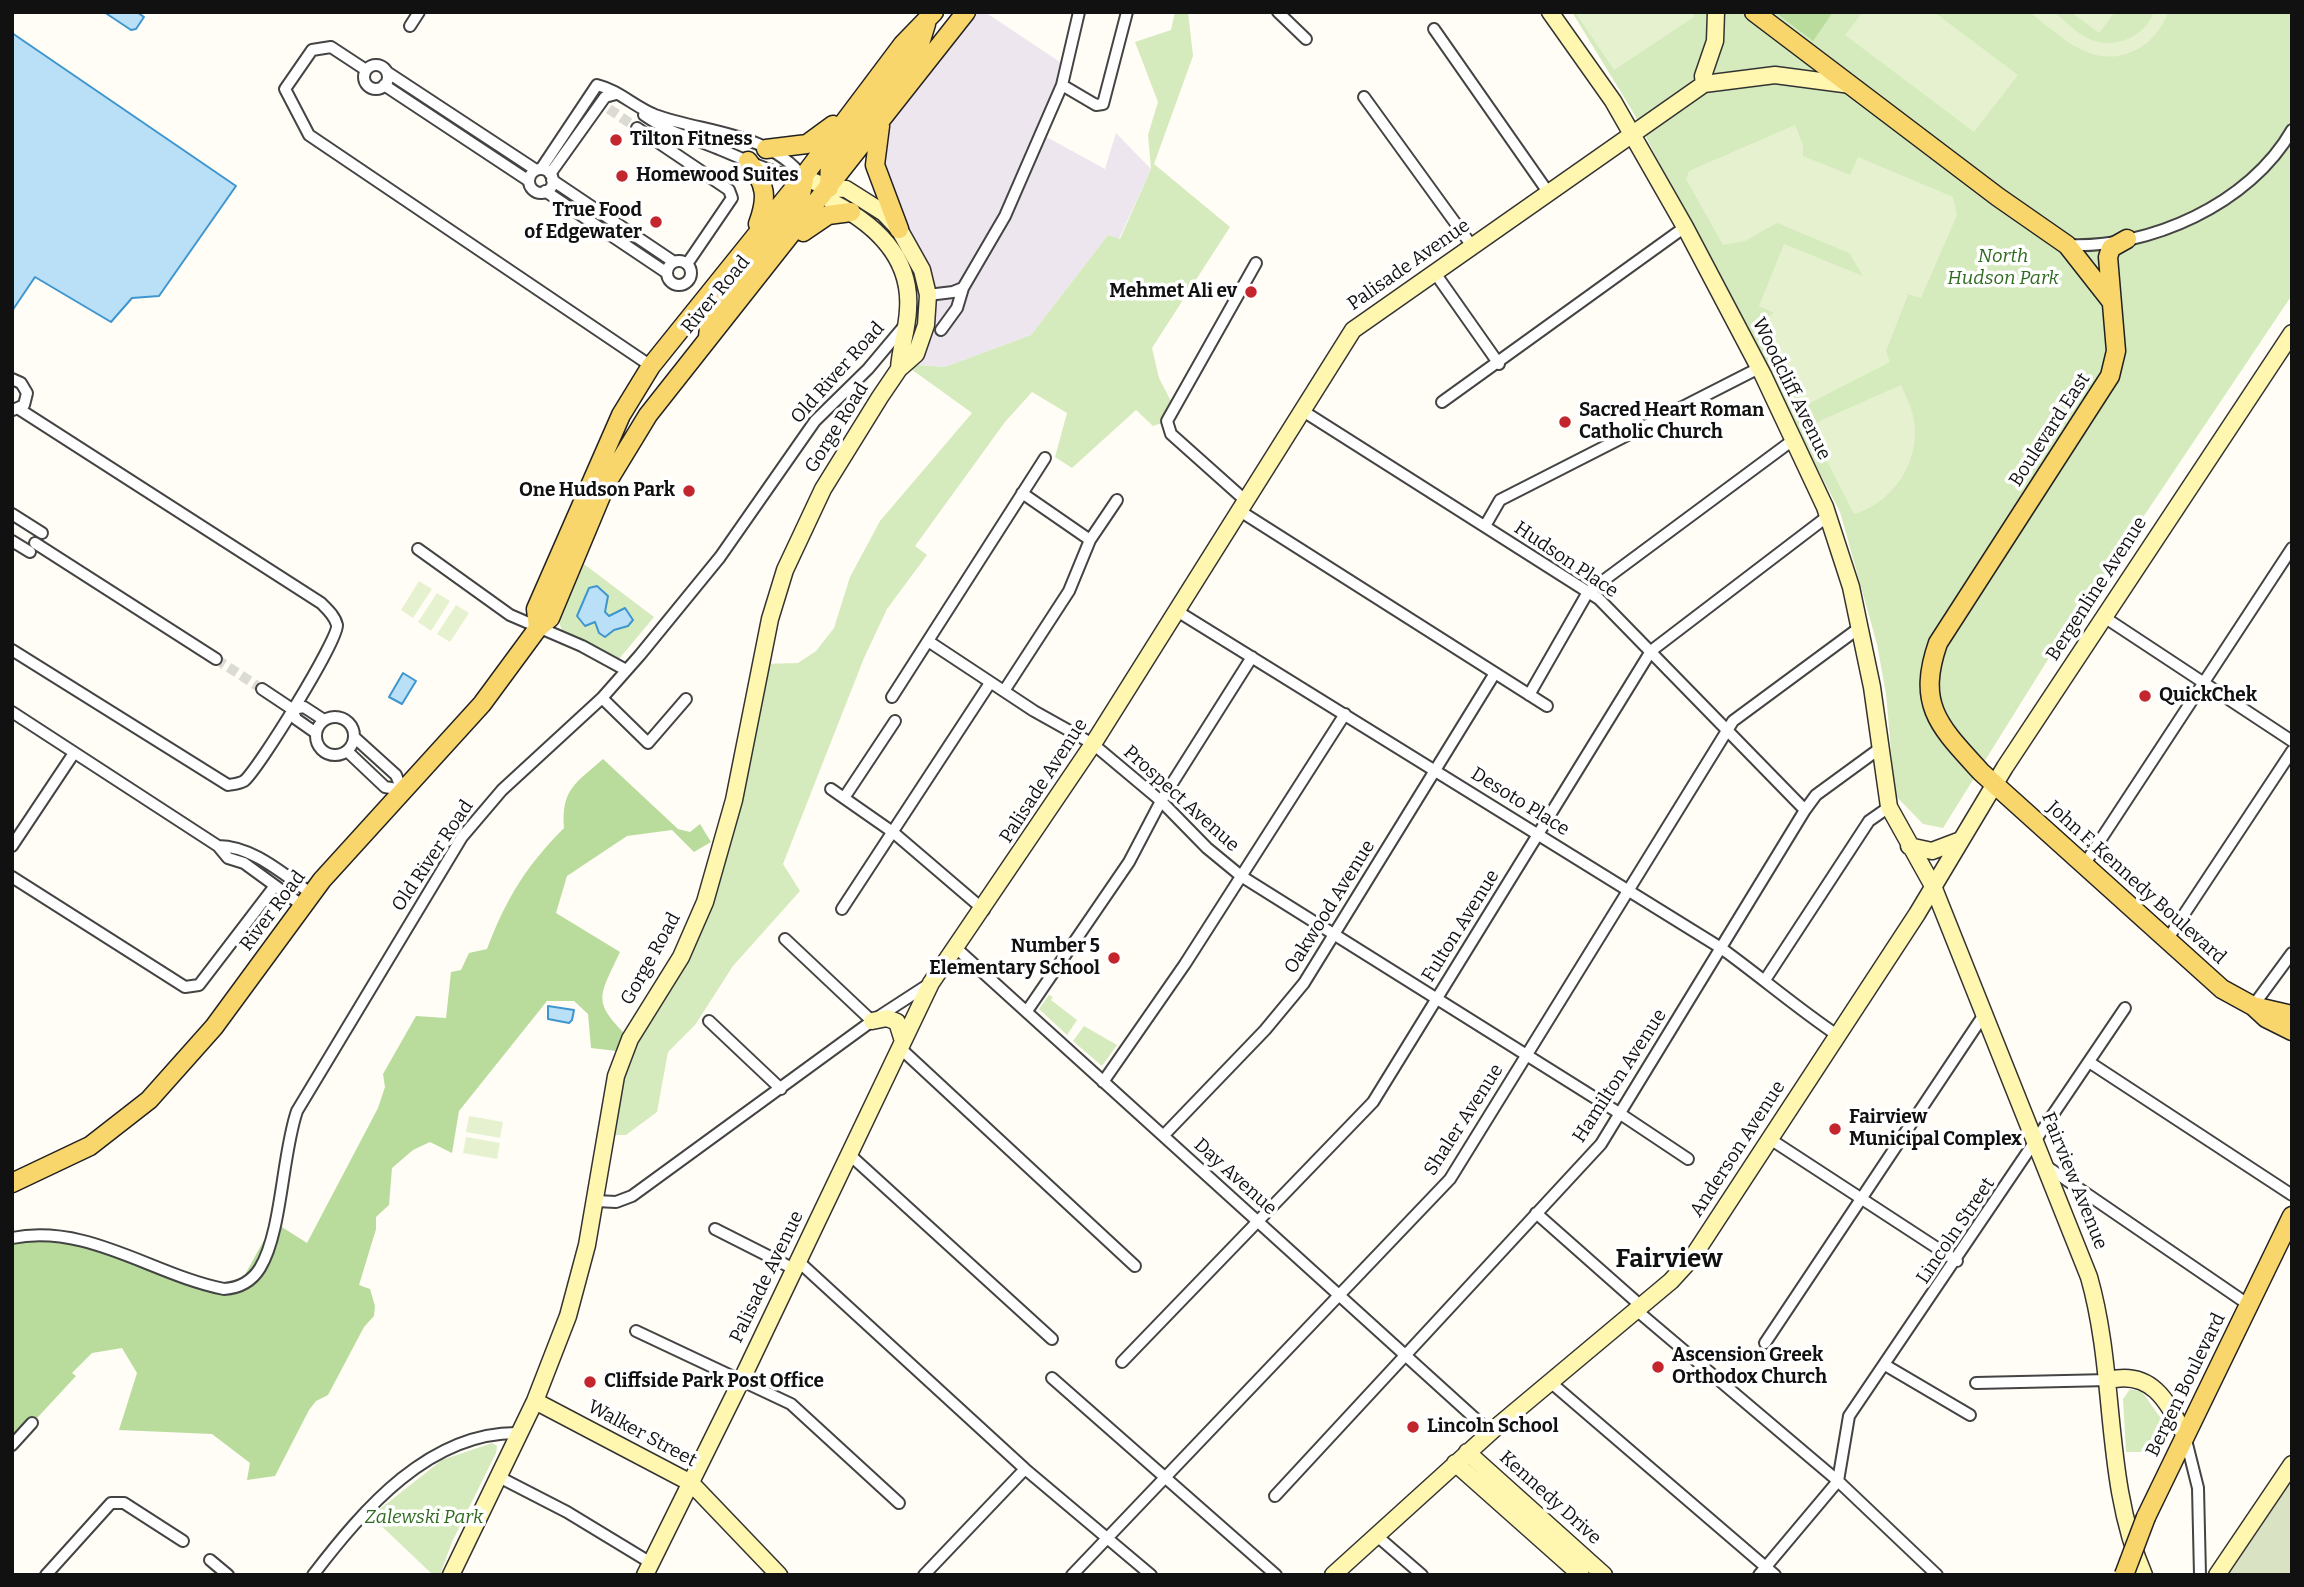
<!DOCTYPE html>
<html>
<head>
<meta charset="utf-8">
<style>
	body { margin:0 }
	#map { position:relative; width:2304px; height:1587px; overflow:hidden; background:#fffdf5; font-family:Bitter,serif }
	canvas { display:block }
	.frame { position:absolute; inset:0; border:14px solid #111; pointer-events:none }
</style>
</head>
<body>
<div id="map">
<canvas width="2304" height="1587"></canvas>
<div class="frame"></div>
</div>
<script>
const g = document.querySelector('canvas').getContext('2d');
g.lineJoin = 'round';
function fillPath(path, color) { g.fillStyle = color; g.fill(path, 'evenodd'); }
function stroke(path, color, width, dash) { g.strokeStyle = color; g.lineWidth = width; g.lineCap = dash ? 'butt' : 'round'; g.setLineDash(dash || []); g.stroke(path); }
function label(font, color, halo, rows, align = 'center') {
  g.font = font + ' Bitter,serif'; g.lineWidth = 7; g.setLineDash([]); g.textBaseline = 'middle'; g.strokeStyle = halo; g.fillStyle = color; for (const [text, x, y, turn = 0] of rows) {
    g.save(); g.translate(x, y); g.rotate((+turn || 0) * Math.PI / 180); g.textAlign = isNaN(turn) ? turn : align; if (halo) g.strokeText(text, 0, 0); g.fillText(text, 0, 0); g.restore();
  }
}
const industrial = new Path2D(`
	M966,12H985L1066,66L1041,134L1105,169L1116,133L1151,169L1119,239L1108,235L1031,335L945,367L904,364L916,354L928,295L877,144L881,123Z`);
const green = new Path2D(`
	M1175,12H1188L1193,56L1154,164L1230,227L1152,348L1159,378L1174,407L1167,421L1153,426L1136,410L1072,468L1055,457L1067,413L1032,392L1005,422L915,546L927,555L887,609L864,658L783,864L800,891L733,966L695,1025L668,1052L657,1112L626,1135H605L616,1076L694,930L761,664L798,663L816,651L834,628L850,577L880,521L972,413L904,364L945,367L1031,335L1108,235L1120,239L1151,169L1148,135L1158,102L1135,42L1171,30Z
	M1572,12H2292V295L2052,653L1943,828L1923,824L1895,795L1886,694L1877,644L1840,512L1633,112Z
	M580,561L654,617L619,659L562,631L557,615Z
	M1049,995L1053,997L1051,1000L1077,1020L1067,1035L1039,1009Z
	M1084,1026L1117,1045L1102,1066L1073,1041Z
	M2130,1389L2142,1392L2168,1428L2167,1432L2157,1433L2152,1452H2126L2123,1399Z
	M492,1443L497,1446L496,1453L452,1542L440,1575H433L371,1516L442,1460Z`);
const forest = new Path2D(`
	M1775,12H1833L1813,41Z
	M603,759L678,829L690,832L700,824L711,842L694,852L672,830L627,836L567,876L556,913L620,952C598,999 592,1001 630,1039L625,1052L591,1048L588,1014L574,1001H547L459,1111L452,1153L430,1142L413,1150L392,1168L389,1205L376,1217V1229L359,1285L370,1289L375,1306L374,1316L364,1327L328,1395L316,1401L309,1410L275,1476L247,1480L250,1463L212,1434L119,1430L137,1373L122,1348L92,1353L72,1373L76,1376L12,1445V1243L42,1234L236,1291L274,1222L307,1243L378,1108L385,1087L383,1074L416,1016L446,1018L451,972L461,970L469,953L487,949C506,899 526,866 564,828C561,789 576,783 603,759Z`);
const cemetery = new Path2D(`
	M2292,1469V1575H2219Z`);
const pitch = new Path2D(`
	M1575,12H1692L1694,17L1614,70Z
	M1863,12H1934L2018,75L1974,132L1845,35Z
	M2029,12C2036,12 2046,10 2051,12C2064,17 2074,32 2087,38C2112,51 2144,38 2154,12H2168C2156,47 2119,67 2084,51C2064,42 2047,25 2029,12Z
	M2071,12H2115L2099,33Z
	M1795,125L1803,145V156L1850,175L1858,157L1953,197L1957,215L1921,298L1901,292L1908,295L1886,351L1890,362L1810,403L1801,400L1759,321L1774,313L1759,306L1784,244L1863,276L1849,253L1777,223L1745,241L1723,245L1686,179L1689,171Z
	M1901,385C1905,395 1911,405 1913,416C1923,458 1894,503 1854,514L1812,432L1815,423Z
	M419,581L432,589L413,618L401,610Z
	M437,593L450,601L431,631L418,622Z
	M456,605L469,613L450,642L437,634Z
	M469,1116L503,1122L500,1138L466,1132Z
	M466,1137L500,1143L497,1159L463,1153Z`);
const water = new Path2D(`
	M104,12H137L144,17L136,29L131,30Z
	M12,33L236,186L159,296L132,298L111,322L35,277L12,311Z
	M597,586L608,596L605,612L609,616L625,608L633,620L628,626L614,630L605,637L599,633L595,622L585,626L577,616L589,588Z
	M403,673L416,681L402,704L389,697Z
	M548,1006L574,1010L572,1020L569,1023L548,1019Z`);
const streetTunnel = new Path2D(`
	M584,92L637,128
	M216,659L262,689`);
const street = new Path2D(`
	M1278,12L1306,39
	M410,26L419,12
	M1434,29L1548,192
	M364 77a12 12 0 1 1 24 0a12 12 0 1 1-24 0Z
	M366,70L331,47L312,50L285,89L309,135L651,366
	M387,72L536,170
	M384,85L529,181
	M1062,85L1096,105L1103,104L1127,12
	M1364,97L1472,246
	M644,115C673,135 688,136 719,149C747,160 773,175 803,177
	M637,128L729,190L732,198L687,264
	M541,169L597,85C618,90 635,107 655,115C705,133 768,132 803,177
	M529 181a12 12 0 1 1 24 0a12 12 0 1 1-24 0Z
	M550,174L605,97L616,94
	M552,180L674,262
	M545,191L667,273
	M2067,245C2149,249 2250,204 2292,130
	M667 273a12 12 0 1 1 24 0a12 12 0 1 1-24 0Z
	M1435,273L1499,364
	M928,295L953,292L963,288L1005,216L1062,85L1079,12
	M941,330L957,308L963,288
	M12,379L21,383L27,393L24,405L13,410
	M1442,402L1685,227
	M1303,411L1599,599L1805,810
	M1022,493L1090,540
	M1246,501L1171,434L1167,421L1256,263
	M1240,511L1547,706
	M12,514L42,533
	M1485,526L1500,500L1759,368
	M12,541L30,552
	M35,543L216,659
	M418,549L510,615L582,646L626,670
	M1177,611L1721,948C1761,977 1797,1008 1837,1035
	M2104,617L2292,741
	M928,641L1034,711L1093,744L1161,801L1207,848L1241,876L1619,1113L1688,1159
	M12,650L228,785C233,784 239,784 244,781C258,770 339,639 337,625C335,616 327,609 321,603L19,409
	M262,689L292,709L296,719L316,733
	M1004,691L1069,591L1090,540L1117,500
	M1529,695L1588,592L1793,440
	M892,697L1045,458
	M602,698L648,743L686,699
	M292,709L304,707L324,720
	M12,712L218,846L228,858L244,863L303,906
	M316 736a19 19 0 1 1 38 0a19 19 0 1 1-38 0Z
	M354,737L396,775L402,790
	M347,751L385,787L402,790
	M831,789L894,833L984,910
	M844,798L895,721
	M12,846L74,753
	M218,846C253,846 284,875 312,894
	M2084,865L2292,548
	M12,877L185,987L199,985L274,887
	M842,909L990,683
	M785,939L872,1021
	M2167,940L2292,751
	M956,948L1490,1432
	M1765,980L1869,821L1889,807
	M2253,1006L2292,953
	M1027,1011L1129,862L1161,801L1252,657
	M709,1021L781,1089
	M899,1047L1135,1266
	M2089,1062L2292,1195
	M1103,1082L1185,964L1345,714
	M1164,1135L1265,1030L1304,983L1495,673
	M1770,1139L1957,1261
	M850,1155L1052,1339
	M2046,1166L2249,1305
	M596,1201L616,1202L632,1196L872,1021L929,984
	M1536,1213L1640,1305
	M715,1229L794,1269
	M12,1238C88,1223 153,1275 224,1289C239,1288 252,1281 260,1268C282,1232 282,1154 297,1111L462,837L502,790L602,698L640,655L720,557L815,421L868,369L905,325
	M798,1261L1025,1469L1151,1575
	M1635,1309L1838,1481L1937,1575
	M636,1331L791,1404L899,1503
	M1765,1343L1985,1013
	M1122,1362L1373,1102L1651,651L1828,516
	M1885,1365L1970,1415
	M1052,1378L1276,1575
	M1549,1381L1775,1575
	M1976,1383L2109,1380
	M2185,1436L2198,1488L2200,1575
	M12,1445L32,1423
	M499,1477L567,1512L651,1563
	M1275,1496L1601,1144L1805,810L1816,795L1879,749
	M1377,1536L1422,1575
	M210,1560L228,1575
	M46,1575L111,1503H124L183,1541
	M313,1575C363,1510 430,1430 521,1433
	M924,1575L1025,1469
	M1072,1575L1450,1179L1733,721L1859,628
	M1759,1575L1838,1481L1849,1416L2125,1008`);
const secondary = new Path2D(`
	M1550,12L1613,101L1685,227L1763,375L1825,507L1851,587L1872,687L1889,807L1933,886L2089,1277C2117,1375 2103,1481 2144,1575
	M1704,84L1703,76L1715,41L1716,12
	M829,188L832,202C875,224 912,257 908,310C907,331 900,349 899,369
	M1909,846L1932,851L1961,840
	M872,1021L887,1018L897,1022L903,1041
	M2109,1380C2151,1370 2167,1400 2184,1434
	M535,1401L691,1483L779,1575
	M1467,1452L1604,1575
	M1455,1463L1581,1575
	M451,1575L535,1401L568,1316L587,1245L616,1076L630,1039L681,957L705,902L734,800L770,619L785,570L823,489L880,397L899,369L916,354L926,325L928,295L922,270L899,229L884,213L846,189L829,188L803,177
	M645,1575L741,1381L931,983L1093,744L1353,330L1704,84L1775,75L1851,85
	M1333,1575L1493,1430L1671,1281L1692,1258L1917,914L2005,767L2292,333
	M2217,1575L2292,1464`);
const primary = new Path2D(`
	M1754,12L1998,197L2067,245L2111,301
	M880,126L875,165L899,229
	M766,149L807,144L833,125
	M748,161C766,184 768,197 758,224
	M829,188L830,160L902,71L918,50L926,24
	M803,232L828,215L851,212
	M2127,239L2111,248L2108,257L2116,351L2110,376L1938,643C1916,706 1940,727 1981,772L2222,989L2253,1006L2292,1015
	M708,337L710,318L717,305L800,199L804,180
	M538,628L536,609L621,415L651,366L803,177L903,44L934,12
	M2253,1006L2266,1018L2292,1031
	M12,1183L90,1146L149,1100L214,1027L322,880L482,704L538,628L550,618L606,484L648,415L966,12
	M2146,1517L2292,1216`);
const primaryBridge = new Path2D(`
	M2124,1575L2146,1517`);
const markers = [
	[616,140,7,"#c4262e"],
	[622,176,7,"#c4262e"],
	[656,222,7,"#c4262e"],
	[1251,292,7,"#c4262e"],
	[1565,422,7,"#c4262e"],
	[689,491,7,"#c4262e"],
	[2145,696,7,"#c4262e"],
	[1114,958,7,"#c4262e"],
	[1835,1129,7,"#c4262e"],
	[1658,1367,7,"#c4262e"],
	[590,1382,7,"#c4262e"],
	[1413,1427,7,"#c4262e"]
];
const poiNames = [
	["Tilton Fitness",630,140],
	["Homewood Suites",636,176],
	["True Food",642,211,"right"],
	["of Edgewater",642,233,"right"],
	["Mehmet Ali ev",1237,292,"right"],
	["Sacred Heart Roman",1579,411],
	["Catholic Church",1579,433],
	["One Hudson Park",675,491,"right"],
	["QuickChek",2159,696],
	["Number 5",1100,947,"right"],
	["Elementary School",1100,969,"right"],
	["Fairview",1849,1118],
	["Municipal Complex",1849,1140],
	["Ascension Greek",1672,1356],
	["Orthodox Church",1672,1378],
	["Cliffside Park Post Office",604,1382],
	["Lincoln School",1427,1427]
];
const parkNames = [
	["North",2003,257],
	["Hudson Park",2003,279],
	["Zalewski Park",424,1518]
];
const streetNames = [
	["Palisade Avenue",1409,265,-35],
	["River Road",716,295,-50],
	["Old River Road",838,373,-48],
	["Woodcliff Avenue",1791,389,64],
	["Gorge Road",837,428,-58],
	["Boulevard East",2050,430,-57],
	["Hudson Place",1566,560,34],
	["Bergenline Avenue",2097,589,-57],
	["Palisade Avenue",1044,781,-57],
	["Prospect Avenue",1181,799,42],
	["Desoto Place",1520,802,32],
	["Old River Road",433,856,-56],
	["John F. Kennedy Boulevard",2136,883,42],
	["Oakwood Avenue",1330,907,-58],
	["River Road",273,911,-53],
	["Fulton Avenue",1461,926,-58],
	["Gorge Road",651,959,-61],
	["Hamilton Avenue",1620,1076,-57],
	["Shaler Avenue",1464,1120,-57],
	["Anderson Avenue",1738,1149,-57],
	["Day Avenue",1235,1177,42],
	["Fairview Avenue",2074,1181,68],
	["Lincoln Street",1956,1231,-56],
	["Palisade Avenue",767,1277,-64],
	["Bergen Boulevard",2186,1385,-64],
	["Walker Street",642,1434,28],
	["Kennedy Drive",1550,1498,42]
];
const districtNames = [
	["Fairview",1669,1260]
];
fillPath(industrial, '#eee6ef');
fillPath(green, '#d5ebbd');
fillPath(forest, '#b9dc9c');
fillPath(cemetery, '#d9e3c4');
fillPath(pitch, '#e6f2cf');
fillPath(water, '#b9e0f7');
stroke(water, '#3f96cf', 2);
stroke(streetTunnel, '#dbdad3', 10, [10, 5]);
stroke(street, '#444', 14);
stroke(secondary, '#333', 19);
stroke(primary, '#222', 21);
stroke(street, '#fff', 10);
stroke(secondary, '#fff6b0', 16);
stroke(primary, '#f9d66b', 18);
stroke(primaryBridge, '#222', 21, []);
stroke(primaryBridge, '#f9d66b', 18);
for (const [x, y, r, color] of markers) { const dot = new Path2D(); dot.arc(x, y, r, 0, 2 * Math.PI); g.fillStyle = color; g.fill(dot); stroke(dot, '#fff', 2.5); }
label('bold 19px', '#111', '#fff', poiNames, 'left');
label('italic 19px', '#2f6b1f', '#fff', parkNames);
label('19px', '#111', '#fff', streetNames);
label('bold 26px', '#111', '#fff', districtNames);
</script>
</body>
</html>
